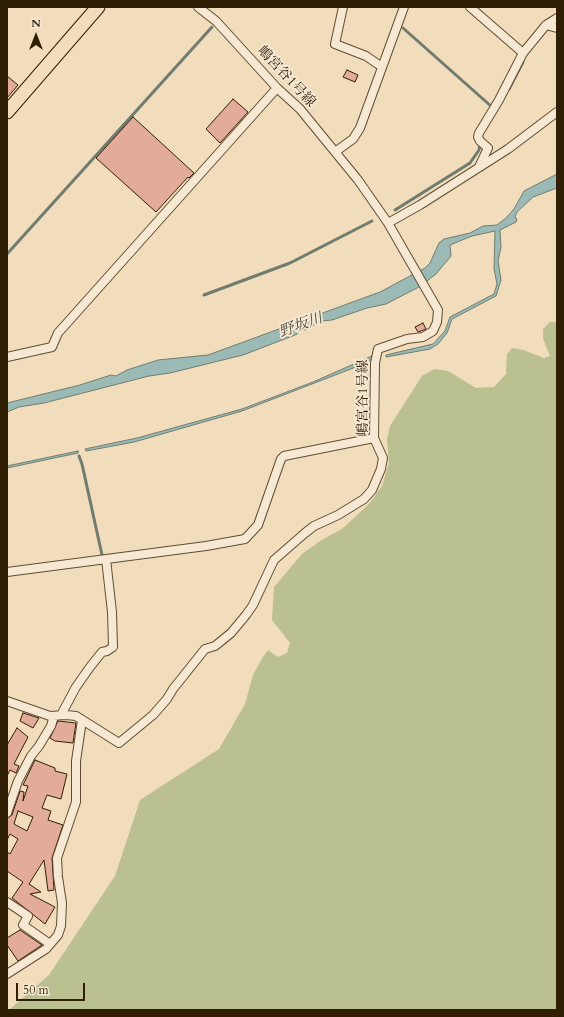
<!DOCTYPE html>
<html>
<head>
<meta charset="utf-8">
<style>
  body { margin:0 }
  #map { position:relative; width:564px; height:1017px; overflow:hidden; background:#f1dcbb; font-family:Cardo,serif }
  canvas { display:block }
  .frame { position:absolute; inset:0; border:8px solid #301f05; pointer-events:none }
  .north { position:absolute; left:16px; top:16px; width:40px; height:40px; -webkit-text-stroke:3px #f6e8d3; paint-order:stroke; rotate:0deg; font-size:11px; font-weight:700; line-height:16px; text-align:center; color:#301f05 }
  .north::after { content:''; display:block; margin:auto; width:14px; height:18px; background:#301f05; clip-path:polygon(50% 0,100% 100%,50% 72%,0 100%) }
  .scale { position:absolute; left:16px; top:983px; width:69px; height:18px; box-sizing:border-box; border:2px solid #301f05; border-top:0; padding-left:5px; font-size:12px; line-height:14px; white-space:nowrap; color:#301f05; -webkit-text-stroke:3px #f6e8d3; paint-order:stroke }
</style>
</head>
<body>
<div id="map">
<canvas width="564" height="1017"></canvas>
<div class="frame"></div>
<div class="north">N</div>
<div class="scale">50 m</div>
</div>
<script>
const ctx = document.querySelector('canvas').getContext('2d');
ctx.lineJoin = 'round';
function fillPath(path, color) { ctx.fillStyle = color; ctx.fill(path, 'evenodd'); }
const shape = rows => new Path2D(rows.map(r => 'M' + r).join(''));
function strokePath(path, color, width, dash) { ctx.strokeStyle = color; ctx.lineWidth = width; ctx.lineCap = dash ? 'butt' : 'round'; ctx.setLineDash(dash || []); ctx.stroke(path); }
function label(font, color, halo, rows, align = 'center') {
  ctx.font = font + ' Cardo,"Noto Serif JP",serif'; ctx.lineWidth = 3.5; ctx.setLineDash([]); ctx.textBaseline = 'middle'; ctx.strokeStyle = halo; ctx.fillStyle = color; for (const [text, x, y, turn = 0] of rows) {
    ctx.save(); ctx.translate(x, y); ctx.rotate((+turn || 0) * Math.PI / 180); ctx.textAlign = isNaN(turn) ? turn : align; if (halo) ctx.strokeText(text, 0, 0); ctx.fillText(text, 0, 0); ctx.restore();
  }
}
const green = shape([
  [550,322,557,322,557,1010,9,1010,49,975,115,876,140,800,219,749,245,704,253,675,263,657,268,650,278,657,287,653,290,643,272,620,274,587,302,554,323,539,342,529,369,504,382,486,389,463,387,439,390,426,422,376,434,369,448,371,476,388,494,387,506,374,507,354,512,348,523,350,544,358,550,356,543,339,543,329]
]);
const water = shape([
  [557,174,557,188,533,197,517,212,515,217,517,219,516,222,500,230,501,247,498,261,501,280,496,296,452,319,447,333,438,344,430,349,386,357,386,355,433,344,445,331,450,317,494,294,497,284,494,269,495,231,472,236,450,245,451,256,436,274,419,287,386,304,367,308,332,320,322,321,295,335,243,355,170,373,149,376,44,403,19,407,7,412,7,403,80,385,111,375,116,376,127,370,158,360,208,355,380,292,425,268,430,263,439,243,444,239,470,233,483,226,497,225,506,218,514,209,524,191,557,174],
  [372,356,372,359,356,367,242,411,134,442,86,451,85,449,137,438,242,409,313,382,372,356],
  [78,451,78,453,7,468,7,466,78,451]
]);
const stream = shape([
  [403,28,492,107],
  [509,89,523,62],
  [395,210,470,163,479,150,480,145],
  [7,254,212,27],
  [204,295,290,263,372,221],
  [79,456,82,464,102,555]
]);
const building = shape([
  [347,70,358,75,355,82,343,77,347,70],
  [7,76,18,85,7,98,7,76],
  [233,99,248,112,220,143,206,129,233,99],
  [133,117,194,173,189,178,188,177,156,212,96,158,133,117],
  [423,323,426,329,418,332,415,327,423,323],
  [23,713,39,718,33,728,20,721,23,713],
  [58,721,76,723,73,743,55,741,50,738,58,721],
  [17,728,28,737,14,764,19,766,16,773,10,770,7,776,7,745,17,728],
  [35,760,55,768,55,771,67,774,61,799,47,795,42,808,51,811,48,820,63,825,52,858,54,890,48,891,44,860,29,884,41,892,30,894,55,907,45,924,12,898,23,882,7,871,7,852,10,854,18,839,10,834,7,840,7,818,12,815,20,791,24,792,23,801,28,786,23,785,35,760],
  [18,811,33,817,27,831,14,824,18,811],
  [20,930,42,945,18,961,7,945,7,938,20,930]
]);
const street = shape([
  [343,7,335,44,366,56,382,67],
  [470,7,523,53],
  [546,25,557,28],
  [335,152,353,139,360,128,404,7],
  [479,167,488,148,480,141,478,137,479,133,499,100,523,53,546,25,557,18],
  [388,223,420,205,508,149,557,112],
  [7,357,52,347,58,333,277,88],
  [7,572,206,546,245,539,258,525,281,459,284,456,374,438],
  [7,701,50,716,66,715,76,716,119,743,153,715,167,699,173,689,205,649,215,646,231,633,246,615,253,605,274,560,305,533,314,526,338,515,364,499,372,490,381,469,383,458,374,438,375,363,378,349,407,339,423,337,433,331,437,322,438,310,388,223,358,180,300,109,277,88,216,21,198,7],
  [61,715,76,687,90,667,102,652,107,651,113,647,112,612,106,559],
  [7,813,18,781,31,756,39,746,51,726,54,716],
  [7,902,28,916,23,925,50,944],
  [7,974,46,949,58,935,61,926,62,903,58,877,57,858,76,802,76,761,82,720]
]);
const primary = shape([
  [7,112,98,7]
]);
const streetNames = [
  ["嶋宮谷1号線",286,77,47],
  ["嶋宮谷1号線",364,398,-90]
];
const waterNames = [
  ["野坂川",301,326,-20]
];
fillPath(green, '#bbc090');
fillPath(water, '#9bbab6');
strokePath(water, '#707c6f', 1);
strokePath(stream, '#707c6f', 3);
fillPath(building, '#e3ab99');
strokePath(building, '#301f05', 1);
strokePath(street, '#604e32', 10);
strokePath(primary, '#301f05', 15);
strokePath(street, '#f6e8d3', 8);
strokePath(primary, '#f1dcbb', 13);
label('14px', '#301f05', '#f6e8d3', streetNames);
label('italic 15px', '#504e3a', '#f6e8d3', waterNames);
</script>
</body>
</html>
